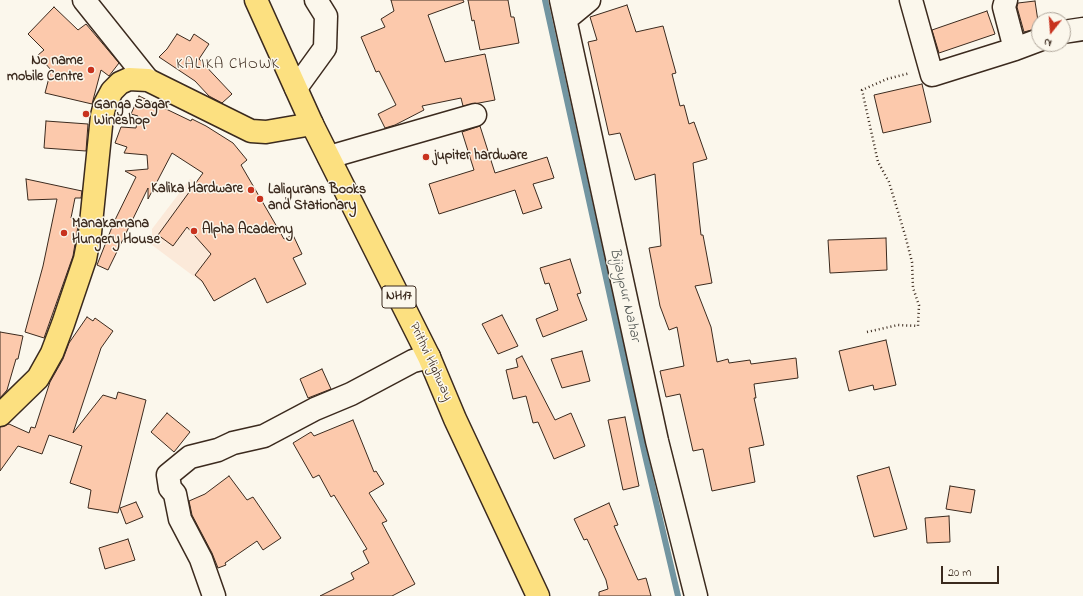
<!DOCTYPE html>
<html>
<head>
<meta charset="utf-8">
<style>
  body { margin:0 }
  #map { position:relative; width:1083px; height:596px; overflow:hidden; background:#fbf7ec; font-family:"Indie Flower",sans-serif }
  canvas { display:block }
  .north { position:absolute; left:1031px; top:12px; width:40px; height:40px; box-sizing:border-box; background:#fbf7ec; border:1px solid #aea59a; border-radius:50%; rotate:197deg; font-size:11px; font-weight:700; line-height:16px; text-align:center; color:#3b2a1e }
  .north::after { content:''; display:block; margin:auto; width:14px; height:18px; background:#c8321e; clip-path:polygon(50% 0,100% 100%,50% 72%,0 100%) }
  .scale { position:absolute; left:941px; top:566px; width:58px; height:18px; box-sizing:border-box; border:2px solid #3b2a1e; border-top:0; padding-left:5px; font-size:12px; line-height:14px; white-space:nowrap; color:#3b2a1e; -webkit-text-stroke:3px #fbf7ec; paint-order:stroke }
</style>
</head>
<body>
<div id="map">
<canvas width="1083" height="596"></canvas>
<div class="north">N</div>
<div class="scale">20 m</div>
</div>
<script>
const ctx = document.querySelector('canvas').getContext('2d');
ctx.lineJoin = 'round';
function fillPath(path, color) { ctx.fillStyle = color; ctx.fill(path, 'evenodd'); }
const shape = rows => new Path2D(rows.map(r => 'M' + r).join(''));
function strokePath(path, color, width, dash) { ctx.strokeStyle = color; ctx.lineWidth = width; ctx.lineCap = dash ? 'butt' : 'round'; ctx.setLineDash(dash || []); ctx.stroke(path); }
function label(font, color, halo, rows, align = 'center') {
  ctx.font = font + ' "Indie Flower",sans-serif'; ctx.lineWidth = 3; ctx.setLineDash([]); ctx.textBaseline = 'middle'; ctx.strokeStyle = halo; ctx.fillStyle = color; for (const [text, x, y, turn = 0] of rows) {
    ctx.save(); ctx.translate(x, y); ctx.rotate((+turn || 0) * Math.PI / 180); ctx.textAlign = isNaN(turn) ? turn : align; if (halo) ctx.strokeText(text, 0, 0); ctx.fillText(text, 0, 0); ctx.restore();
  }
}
const built = shape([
  [190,179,197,182,216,209,208,287,152,245,152,229]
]);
const stream = shape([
  [545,0,645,455,678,596]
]);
const building = shape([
  [391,0,463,0,464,2,428,15,445,62,485,54,495,100,463,106,461,98,422,106,424,110,395,125,385,128,378,114,396,105,379,71,376,72,361,37,385,27,381,19,394,11,391,0],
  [468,0,508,0,511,17,514,17,519,43,480,50,474,20,472,21,468,0],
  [1035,1,1039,28,1024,32,1017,7,1018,3,1035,1],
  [627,5,636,32,663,26,676,73,672,74,680,106,684,105,689,124,694,122,707,159,693,163,701,235,703,235,712,283,695,286,711,327,717,362,728,359,729,363,750,360,751,364,796,358,798,378,754,384,756,398,754,398,764,445,749,448,755,482,712,491,703,449,693,451,680,394,666,397,660,371,684,366,677,327,669,330,660,306,649,248,661,246,655,174,635,180,620,133,609,135,588,42,597,40,590,17,627,5],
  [54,7,78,30,86,24,119,63,109,76,101,70,92,104,45,93,51,70,38,55,44,50,28,34,54,7],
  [987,11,995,34,939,53,932,30,987,11],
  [177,34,190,41,194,34,209,44,199,59,232,94,222,103,209,96,195,81,159,57,167,49,177,34],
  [922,84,931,122,883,133,874,95,922,84],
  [139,96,191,121,192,119,206,126,233,143,247,160,241,165,284,239,293,235,302,254,293,258,306,284,267,303,255,278,214,301,202,281,195,275,211,254,187,227,173,246,158,235,203,173,172,153,148,199,148,188,108,270,97,265,114,222,136,177,125,171,148,169,147,155,124,153,127,147,115,143,121,127,136,128,138,116,131,114,139,96],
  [46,121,88,124,86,151,44,148,46,121],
  [480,126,495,173,547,157,554,178,533,184,542,208,523,214,515,190,439,214,429,184,474,170,462,132,480,126],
  [26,179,82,191,81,198,75,198,71,218,76,219,75,225,78,226,73,256,44,338,25,332,43,266,57,199,28,200,26,179],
  [886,238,887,270,830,273,828,240,886,238],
  [570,259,581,293,577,294,587,320,543,337,536,319,558,310,549,283,545,284,540,268,570,259],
  [502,315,518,346,498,354,482,324,502,315],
  [87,317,93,321,95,318,113,331,101,348,73,433,103,395,116,399,118,392,146,400,118,513,88,508,91,490,70,483,82,446,49,435,42,454,18,446,0,471,0,427,9,424,29,433,31,427,35,428,50,382,63,359,69,343,87,317],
  [0,332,23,336,18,359,16,359,7,390,0,398,0,332],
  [886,340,896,385,874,390,873,385,849,391,839,351,886,340],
  [582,351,590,381,562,388,551,359,582,351],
  [522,356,555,420,571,413,585,446,554,459,538,422,533,423,526,396,513,399,506,370,518,367,516,359,522,356],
  [322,369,331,389,308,398,300,379,322,369],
  [167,413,190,432,174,452,151,432,167,413],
  [625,417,639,486,623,490,608,420,625,417],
  [353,420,374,472,376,471,384,484,369,493,387,521,382,523,415,584,392,596,320,596,354,579,351,573,369,563,363,551,367,549,334,495,331,497,319,475,313,478,293,443,311,432,314,436,353,420],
  [889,467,907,529,874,537,857,476,889,467],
  [229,476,247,500,253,497,281,538,263,550,257,541,225,563,226,565,218,568,212,553,192,515,189,501,205,494,229,476],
  [950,486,975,490,971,513,946,509,950,486],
  [136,502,143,517,126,524,120,508,136,502],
  [609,503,618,525,614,526,638,580,646,578,651,596,599,596,599,592,608,589,606,580,587,539,584,540,574,519,609,503],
  [949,516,950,542,927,543,925,518,949,516],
  [128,539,135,560,105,569,99,548,128,539]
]);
const path = shape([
  [867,332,898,325,918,326,919,305,913,288,912,262,905,235,889,182,878,162,862,90,887,79,910,73]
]);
const minor = shape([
  [84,0,148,80],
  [561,0,657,441,696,596],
  [911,0,932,75,1015,49],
  [1006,0,1004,7,1015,49,1039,40],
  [566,19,589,0],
  [1063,32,1083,29],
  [296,88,325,48,326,16,316,0],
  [329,157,475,115],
  [214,596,201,559,180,519,175,494,170,488,168,475,190,457,218,450,233,443,264,436,315,409,351,394,413,361,429,357]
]);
const major = shape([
  [0,415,38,378,52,353,63,324,85,259,90,233,102,116,105,104,112,91,120,83,129,79,148,80,251,131,266,132,312,124]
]);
const highway = shape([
  [256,0,312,124,429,357,455,419,538,596]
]);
const markers = [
  [91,70,4,"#c8321e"],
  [86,114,4,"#c8321e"],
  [426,157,4,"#c8321e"],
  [251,190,4,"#c8321e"],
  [260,199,4,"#c8321e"],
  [194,231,4,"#c8321e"],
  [64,233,4,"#c8321e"]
];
const shields = [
  [399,297,34]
];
const shieldNames = [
  ["NH17",399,297]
];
const poiNames = [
  ["No name",83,62,"right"],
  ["mobile Centre",83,78,"right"],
  ["Ganga Sagar",94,106],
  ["Wineshop",94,122],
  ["jupiter hardware",434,157],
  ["Kalika Hardware",243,190,"right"],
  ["Laligurans Books",268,191],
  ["and Stationary",268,207],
  ["Manakamana",72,225],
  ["Hungery House",72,241],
  ["Alpha Academy",202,231]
];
const streetNames = [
  ["Prithvi Highway",430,362,65]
];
const neighbourhoodNames = [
  ["KALIKA CHOWK",228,66]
];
const waterNames = [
  ["Bijaypur Nahar",624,295,77]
];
fillPath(built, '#fbe9d9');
strokePath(stream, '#7295a1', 6);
fillPath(building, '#fcc9ac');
strokePath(building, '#3b2a1e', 1);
strokePath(minor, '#3b2a1e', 25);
strokePath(major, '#3b2a1e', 25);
strokePath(highway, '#3b2a1e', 25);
strokePath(path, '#3b2a1e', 2.5, [1, 3]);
strokePath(minor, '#fbf7ec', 22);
strokePath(major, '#fce080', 22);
strokePath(highway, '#fce080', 22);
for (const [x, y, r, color] of markers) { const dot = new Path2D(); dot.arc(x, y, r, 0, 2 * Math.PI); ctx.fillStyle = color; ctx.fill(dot); strokePath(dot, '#fbf7ec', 1.5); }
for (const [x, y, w] of shields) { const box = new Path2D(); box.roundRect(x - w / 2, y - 11, w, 22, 3); ctx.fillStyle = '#fbf7ec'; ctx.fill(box); strokePath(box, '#3b2a1e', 1); }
label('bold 13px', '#3b2a1e', null, shieldNames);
label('bold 14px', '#3b2a1e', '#fbf7ec', poiNames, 'left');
label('14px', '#3b2a1e', '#fbf7ec', streetNames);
ctx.letterSpacing = '1px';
label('15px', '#3b2a1e', '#fbf7ec', neighbourhoodNames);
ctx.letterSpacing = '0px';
label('italic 15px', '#525754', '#fbf7ec', waterNames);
</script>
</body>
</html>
